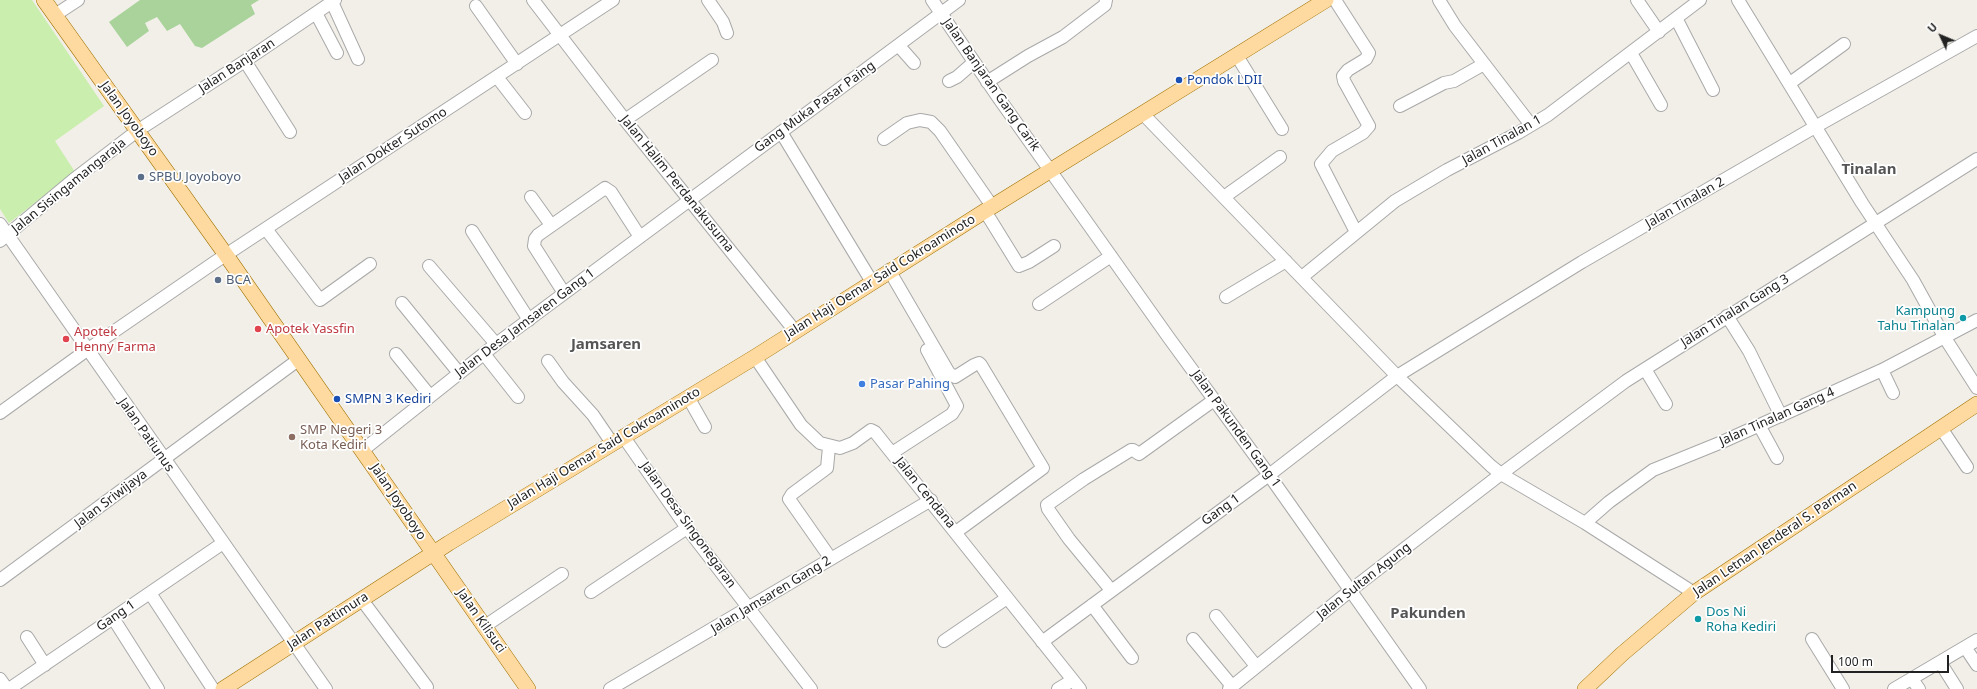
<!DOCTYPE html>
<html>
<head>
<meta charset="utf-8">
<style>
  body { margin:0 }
  #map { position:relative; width:1977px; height:689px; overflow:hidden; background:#f2efe8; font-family:"Noto Sans",sans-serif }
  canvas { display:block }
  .north { position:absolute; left:1921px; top:16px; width:40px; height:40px; -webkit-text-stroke:3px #fff; paint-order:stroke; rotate:314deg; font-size:11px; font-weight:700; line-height:16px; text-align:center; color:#222 }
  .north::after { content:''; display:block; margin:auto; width:14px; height:18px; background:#222; clip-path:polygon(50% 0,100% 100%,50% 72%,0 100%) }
  .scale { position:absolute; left:1831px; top:655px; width:118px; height:18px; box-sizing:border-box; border:2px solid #222; border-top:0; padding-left:5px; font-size:12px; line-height:14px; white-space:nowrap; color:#222; -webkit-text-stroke:3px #fff; paint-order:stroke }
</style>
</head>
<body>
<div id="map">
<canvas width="1977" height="689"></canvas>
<div class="north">U</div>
<div class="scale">100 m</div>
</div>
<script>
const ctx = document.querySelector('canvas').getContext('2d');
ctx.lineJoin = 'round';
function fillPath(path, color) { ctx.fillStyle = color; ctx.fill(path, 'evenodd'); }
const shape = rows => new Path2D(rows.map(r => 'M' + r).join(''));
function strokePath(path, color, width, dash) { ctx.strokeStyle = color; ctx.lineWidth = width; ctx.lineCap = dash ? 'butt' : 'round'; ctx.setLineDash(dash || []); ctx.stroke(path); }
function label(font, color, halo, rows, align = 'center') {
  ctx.font = font + ' "Noto Sans",sans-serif'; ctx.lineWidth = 3.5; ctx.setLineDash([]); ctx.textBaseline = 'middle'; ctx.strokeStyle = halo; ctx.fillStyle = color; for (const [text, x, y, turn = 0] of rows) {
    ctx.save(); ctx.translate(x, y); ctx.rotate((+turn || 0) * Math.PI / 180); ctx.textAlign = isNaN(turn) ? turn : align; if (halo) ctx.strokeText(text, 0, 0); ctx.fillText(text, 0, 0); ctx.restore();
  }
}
const grass = shape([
  [0,0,32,0,104,106,55,141,75,172,9,223,0,209]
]);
const forest = shape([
  [140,0,259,0,251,5,255,14,202,48,195,46,180,24,167,31,157,17,145,23,149,31,127,47,109,22]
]);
const minor = shape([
  [533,0,625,120,795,331],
  [708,0,723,22,727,33],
  [932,0,998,97,1169,338,1269,475,1420,689],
  [1335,0,1369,53,1366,59,1348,70,1343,76,1344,81,1369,126,1363,133,1332,151,1321,164,1356,232],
  [1439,0,1455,26,1531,125],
  [1637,0,1659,32],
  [1738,0,1862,203,1913,280,1945,338,1977,388],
  [332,2,358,59],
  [476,6,517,64],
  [316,13,337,53],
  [55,15,78,0],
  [1676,18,1713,90],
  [899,46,914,63],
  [1631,53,1661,105],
  [1237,56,1282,129],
  [245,61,290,132],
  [497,77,525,113],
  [949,81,957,77,973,63],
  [987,82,1028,56,1063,37,1105,5,1106,0],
  [1790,83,1844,44],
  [1400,106,1444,83,1454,81,1484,64],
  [1143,114,1397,376,1491,466,1501,474,1585,523,1694,593],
  [625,120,712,60],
  [781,132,872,282],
  [884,139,907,123,920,120,931,122,940,131,992,206],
  [531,197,551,225],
  [1224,197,1280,157],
  [985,211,1019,266,1029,262,1054,246],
  [0,224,326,689],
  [266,229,320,300,370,264],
  [472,231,529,320],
  [0,241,73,180,137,131,245,61,335,0],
  [429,266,496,344],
  [889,270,949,373,955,377,974,365,979,363,981,365,1043,468,956,532],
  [1302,277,1395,201,1447,170,1518,133,1548,115,1700,0],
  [564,293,534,246,535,239,538,235,605,188,611,192,640,237],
  [1226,297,1286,261],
  [402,303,459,373],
  [1039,304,1111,256],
  [1727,316,1749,351,1781,416],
  [396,354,430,396],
  [484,354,518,397],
  [755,357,801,425,820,443,840,448,853,443,871,430,875,432,1080,689],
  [548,361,563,382,593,415,612,443],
  [1645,369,1666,404],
  [1882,370,1893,393],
  [688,397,705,427],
  [0,413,87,350,215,262,613,0],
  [1759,425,1777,458],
  [1941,428,1967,467],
  [623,436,687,528,811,689],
  [829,447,827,468,792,494,789,499,831,559],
  [363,450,496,344,959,0],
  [892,453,952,414,957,406,927,350],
  [1585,523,1609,502,1653,470,1722,442,1882,370,1977,320],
  [0,580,298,360],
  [1111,590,1069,539,1048,509,1047,505,1084,479,1131,450,1133,450,1139,454,1214,400],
  [591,592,687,528],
  [150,593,213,689],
  [362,600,427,687],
  [1092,605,1132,658],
  [1216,616,1256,666],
  [113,618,158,689],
  [485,626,562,574],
  [27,637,45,665],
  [1193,639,1232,686],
  [1812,639,1843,689],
  [944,641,1007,598],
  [1042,642,1269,475,1397,376,1582,262,1815,127,1977,36],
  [1965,647,1977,665],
  [1940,662,1957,689],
  [0,679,7,689],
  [1912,679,1919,689],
  [9,689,223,543],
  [610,689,931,500],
  [1058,689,1073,680],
  [1229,689,1351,590,1501,474,1626,381,1977,159],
  [1894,689,1977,640]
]);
const major = shape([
  [44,0,226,255,528,689],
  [223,689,449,543,755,357,985,211,1326,0],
  [1585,689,1622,654,1694,593,1977,404]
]);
const markers = [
  [1179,80,4,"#1a4fb4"],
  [141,177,4,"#5c6f8a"],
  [218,280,4,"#5c6f8a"],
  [1963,318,4,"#0f9aa8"],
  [258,329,4,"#e0444e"],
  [66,339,4,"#e0444e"],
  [862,384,4,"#3f7fe0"],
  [337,399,4,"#1a4fb4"],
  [292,437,4,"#8d6e63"],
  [1698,619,4,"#0f9aa8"]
];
const streetNames = [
  ["Jalan Banjaran",237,66,-33],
  ["Jalan Banjaran Gang Carik",991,85,55],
  ["Gang Muka Pasar Paing",815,107,-36],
  ["Jalan Joyoboyo",129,119,54],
  ["Jalan Tinalan 1",1502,140,-29],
  ["Jalan Dokter Sutomo",393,145,-33],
  ["Jalan Halim Perdanakusuma",677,184,51],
  ["Jalan Sisingamangaraja",69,186,-39],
  ["Jalan Tinalan 2",1685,203,-30],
  ["Jalan Haji Oemar Said Cokroaminoto",880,277,-32],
  ["Jalan Tinalan Gang 3",1735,311,-32],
  ["Jalan Desa Jamsaren Gang 1",525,323,-37],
  ["Jalan Tinalan Gang 4",1777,417,-24],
  ["Jalan Pakunden Gang 1",1236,429,54],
  ["Jalan Patiunus",146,435,55],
  ["Jalan Haji Oemar Said Cokroaminoto",604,448,-31],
  ["Jalan Cendana",925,493,51],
  ["Jalan Sriwijaya",111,499,-37],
  ["Jalan Joyoboyo",398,502,56],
  ["Gang 1",1221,510,-36],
  ["Jalan Desa Singonegaran",688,525,54],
  ["Jalan Letnan Jenderal S. Parman",1775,539,-34],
  ["Jalan Sultan Agung",1364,581,-38],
  ["Jalan Jamsaren Gang 2",771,595,-31],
  ["Gang 1",116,616,-35],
  ["Jalan Pattimura",328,621,-33],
  ["Jalan Kilisuci",481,621,55]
];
const transitNames = [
  ["Pondok LDII",1187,80],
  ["SMPN 3 Kediri",345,399]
];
const serviceNames = [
  ["SPBU Joyoboyo",149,177],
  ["BCA",226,280]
];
const cultureNames = [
  ["Kampung",1955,311],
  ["Tahu Tinalan",1955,326],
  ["Dos Ni",1706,612,"left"],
  ["Roha Kediri",1706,627,"left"]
];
const healthNames = [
  ["Apotek Yassfin",266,329],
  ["Apotek",74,332],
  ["Henny Farma",74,347]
];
const shopNames = [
  ["Pasar Pahing",870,384]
];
const educationNames = [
  ["SMP Negeri 3",300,430],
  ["Kota Kediri",300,445]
];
const quarterNames = [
  ["Tinalan",1869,170],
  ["Jamsaren",606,345],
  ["Pakunden",1428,614]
];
fillPath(grass, '#caeead');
fillPath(forest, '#a9d39b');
strokePath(minor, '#a9a9a9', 14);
strokePath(major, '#9f7200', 16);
strokePath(minor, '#fff', 12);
strokePath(major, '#ffdaa0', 15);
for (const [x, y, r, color] of markers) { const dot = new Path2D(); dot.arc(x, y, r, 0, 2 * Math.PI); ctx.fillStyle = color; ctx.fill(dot); strokePath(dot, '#fff', 1.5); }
label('13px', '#222', '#fff', streetNames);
label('13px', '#164399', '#fff', transitNames, 'left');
label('13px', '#4e5e75', '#fff', serviceNames, 'left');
label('13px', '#0d838f', '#fff', cultureNames, 'right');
label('13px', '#be3a42', '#fff', healthNames, 'left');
label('13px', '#366cbe', '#fff', shopNames, 'left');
label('13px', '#785e54', '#fff', educationNames, 'left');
label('bold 15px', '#555', '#fff', quarterNames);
</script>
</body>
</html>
